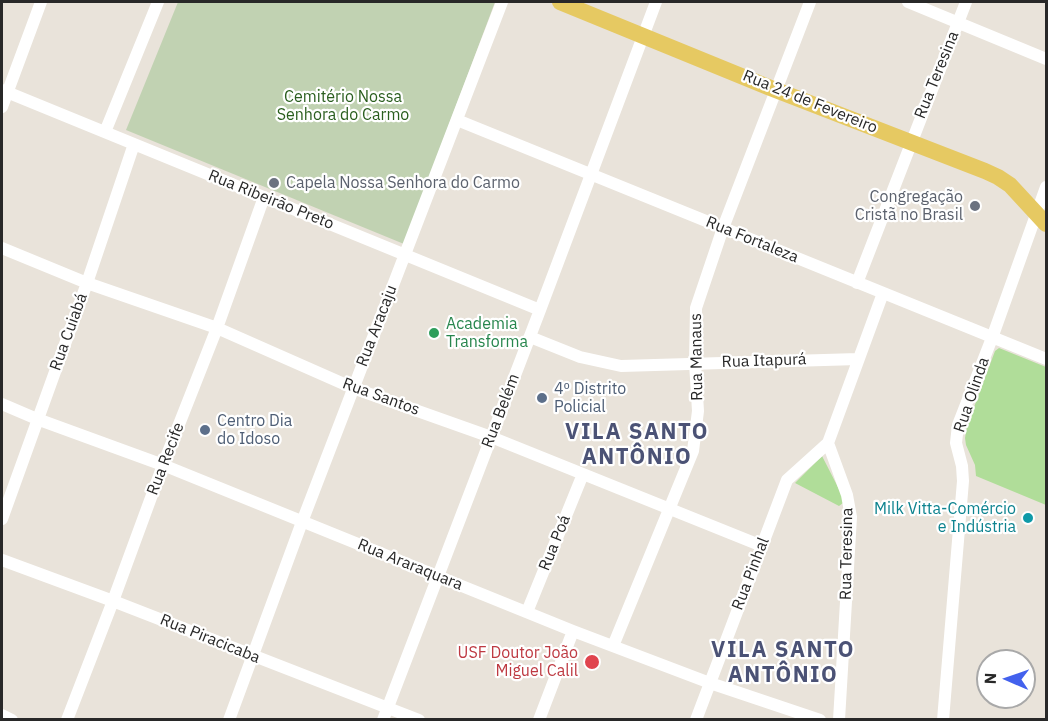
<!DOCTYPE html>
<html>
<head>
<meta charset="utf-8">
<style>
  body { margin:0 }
  #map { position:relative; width:1048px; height:721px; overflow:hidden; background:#e9e3da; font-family:"IBM Plex Sans",sans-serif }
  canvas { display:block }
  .frame { position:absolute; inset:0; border:3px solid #282828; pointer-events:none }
  .north { position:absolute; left:976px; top:649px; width:60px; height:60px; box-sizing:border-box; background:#fff; border:2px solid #a9a9a9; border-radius:50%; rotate:272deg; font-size:16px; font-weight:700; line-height:24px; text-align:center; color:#282828 }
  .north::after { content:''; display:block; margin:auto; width:21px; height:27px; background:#4361ed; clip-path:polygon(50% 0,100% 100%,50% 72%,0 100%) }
</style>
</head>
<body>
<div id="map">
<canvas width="1048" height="721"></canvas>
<div class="frame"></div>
<div class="north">N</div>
</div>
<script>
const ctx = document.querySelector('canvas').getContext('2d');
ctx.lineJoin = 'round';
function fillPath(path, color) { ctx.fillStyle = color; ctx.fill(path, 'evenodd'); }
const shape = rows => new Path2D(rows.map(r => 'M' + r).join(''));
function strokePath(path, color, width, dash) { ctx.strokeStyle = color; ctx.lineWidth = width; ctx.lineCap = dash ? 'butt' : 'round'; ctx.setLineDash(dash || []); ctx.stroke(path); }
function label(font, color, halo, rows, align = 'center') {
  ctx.font = font + ' "IBM Plex Sans",sans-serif'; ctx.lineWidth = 4.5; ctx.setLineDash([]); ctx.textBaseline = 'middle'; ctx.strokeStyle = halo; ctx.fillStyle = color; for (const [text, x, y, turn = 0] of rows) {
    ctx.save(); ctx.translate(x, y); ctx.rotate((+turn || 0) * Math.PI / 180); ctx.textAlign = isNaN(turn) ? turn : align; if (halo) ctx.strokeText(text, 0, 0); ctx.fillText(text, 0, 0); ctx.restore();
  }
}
const green = shape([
  [999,348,1046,367,1046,505,976,476,975,465,966,445,965,438,967,426,995,351],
  [822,456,843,497,843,503,839,506,795,483]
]);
const cemetery = shape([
  [178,2,495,2,404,244,126,130]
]);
const minor = shape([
  [908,2,1046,59],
  [2,90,540,310],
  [2,107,41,2],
  [457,120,1046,359],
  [105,132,158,2],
  [2,248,87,283,217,328,353,388,491,437,762,546],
  [857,283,966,2],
  [530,337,580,357,621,366,858,359],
  [2,404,37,419,163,465,573,631,710,683,820,720],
  [2,519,87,283,134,144],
  [2,560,113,601,419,720],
  [527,612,583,474],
  [613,646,693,451,698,411,695,363,696,308,723,228,810,2],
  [2,715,12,720],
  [67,720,113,601,163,465,217,328,264,197],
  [229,720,302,522,502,2],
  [383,720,540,310,656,2],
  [539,720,573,631],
  [696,720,787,480,828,443],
  [839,720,851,517,847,495,828,443,883,293],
  [943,720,963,481,962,466,956,443,958,425,992,338,1046,187]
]);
const major = shape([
  [560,2,768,87,985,171,998,177,1010,185,1046,224]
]);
const markers = [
  [274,183,6,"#6b7280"],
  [975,206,6,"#6b7280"],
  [434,333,6,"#2e9e5b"],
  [542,398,6,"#5c6f8a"],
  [205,430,6,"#5c6f8a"],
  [1028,518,6,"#0f9aa8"],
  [592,662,8,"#e0444e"]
];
const streetNames = [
  ["Rua Teresina",937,75,-68],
  ["Rua 24 de Fevereiro",810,102,22],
  ["Rua Ribeirão Preto",271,200,22],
  ["Rua Fortaleza",752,240,22],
  ["Rua Aracaju",377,326,-69],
  ["Rua Cuiabá",69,332,-70],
  ["Rua Manaus",697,357,-91],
  ["Rua Itapurá",764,361,-2],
  ["Rua Olinda",972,395,-71],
  ["Rua Santos",381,397,20],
  ["Rua Belém",501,411,-69],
  ["Rua Recife",166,459,-69],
  ["Rua Poá",555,543,-68],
  ["Rua Teresina",847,554,-89],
  ["Rua Araraquara",410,565,22],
  ["Rua Pinhal",751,574,-69],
  ["Rua Piracicaba",210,639,22]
];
const parkNames = [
  ["Cemitério Nossa",343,97],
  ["Senhora do Carmo",343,115]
];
const worshipNames = [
  ["Capela Nossa Senhora do Carmo",286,183],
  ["Congregação",963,197,"right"],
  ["Cristã no Brasil",963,215,"right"]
];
const leisureNames = [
  ["Academia",446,324],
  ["Transforma",446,342]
];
const serviceNames = [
  ["4º Distrito",554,389],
  ["Policial",554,407],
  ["Centro Dia",217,421],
  ["do Idoso",217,439]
];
const cultureNames = [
  ["Milk Vitta-Comércio",1016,509],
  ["e Indústria",1016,527]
];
const healthNames = [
  ["USF Doutor João",578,653],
  ["Miguel Calil",578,671]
];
const districtNames = [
  ["VILA SANTO",637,433],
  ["ANTÔNIO",637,458],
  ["VILA SANTO",783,651],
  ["ANTÔNIO",783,676]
];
fillPath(green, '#b0dd99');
fillPath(cemetery, '#c1d2b2');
strokePath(minor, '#fff', 12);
strokePath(major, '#e6c962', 16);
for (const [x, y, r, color] of markers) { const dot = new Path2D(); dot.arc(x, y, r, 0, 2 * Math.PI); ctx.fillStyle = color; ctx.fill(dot); strokePath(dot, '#fff', 2); }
label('16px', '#282828', '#fff', streetNames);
label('16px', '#2a5e1e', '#fff', parkNames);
label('16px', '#5b616d', '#fff', worshipNames, 'left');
label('16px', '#27864d', '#fff', leisureNames, 'left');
label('16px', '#4e5e75', '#fff', serviceNames, 'left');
label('16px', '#0d838f', '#fff', cultureNames, 'right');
label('16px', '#be3a42', '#fff', healthNames, 'right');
ctx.letterSpacing = '1.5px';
label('bold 22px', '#4b5275', '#fff', districtNames);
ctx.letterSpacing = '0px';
</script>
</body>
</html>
